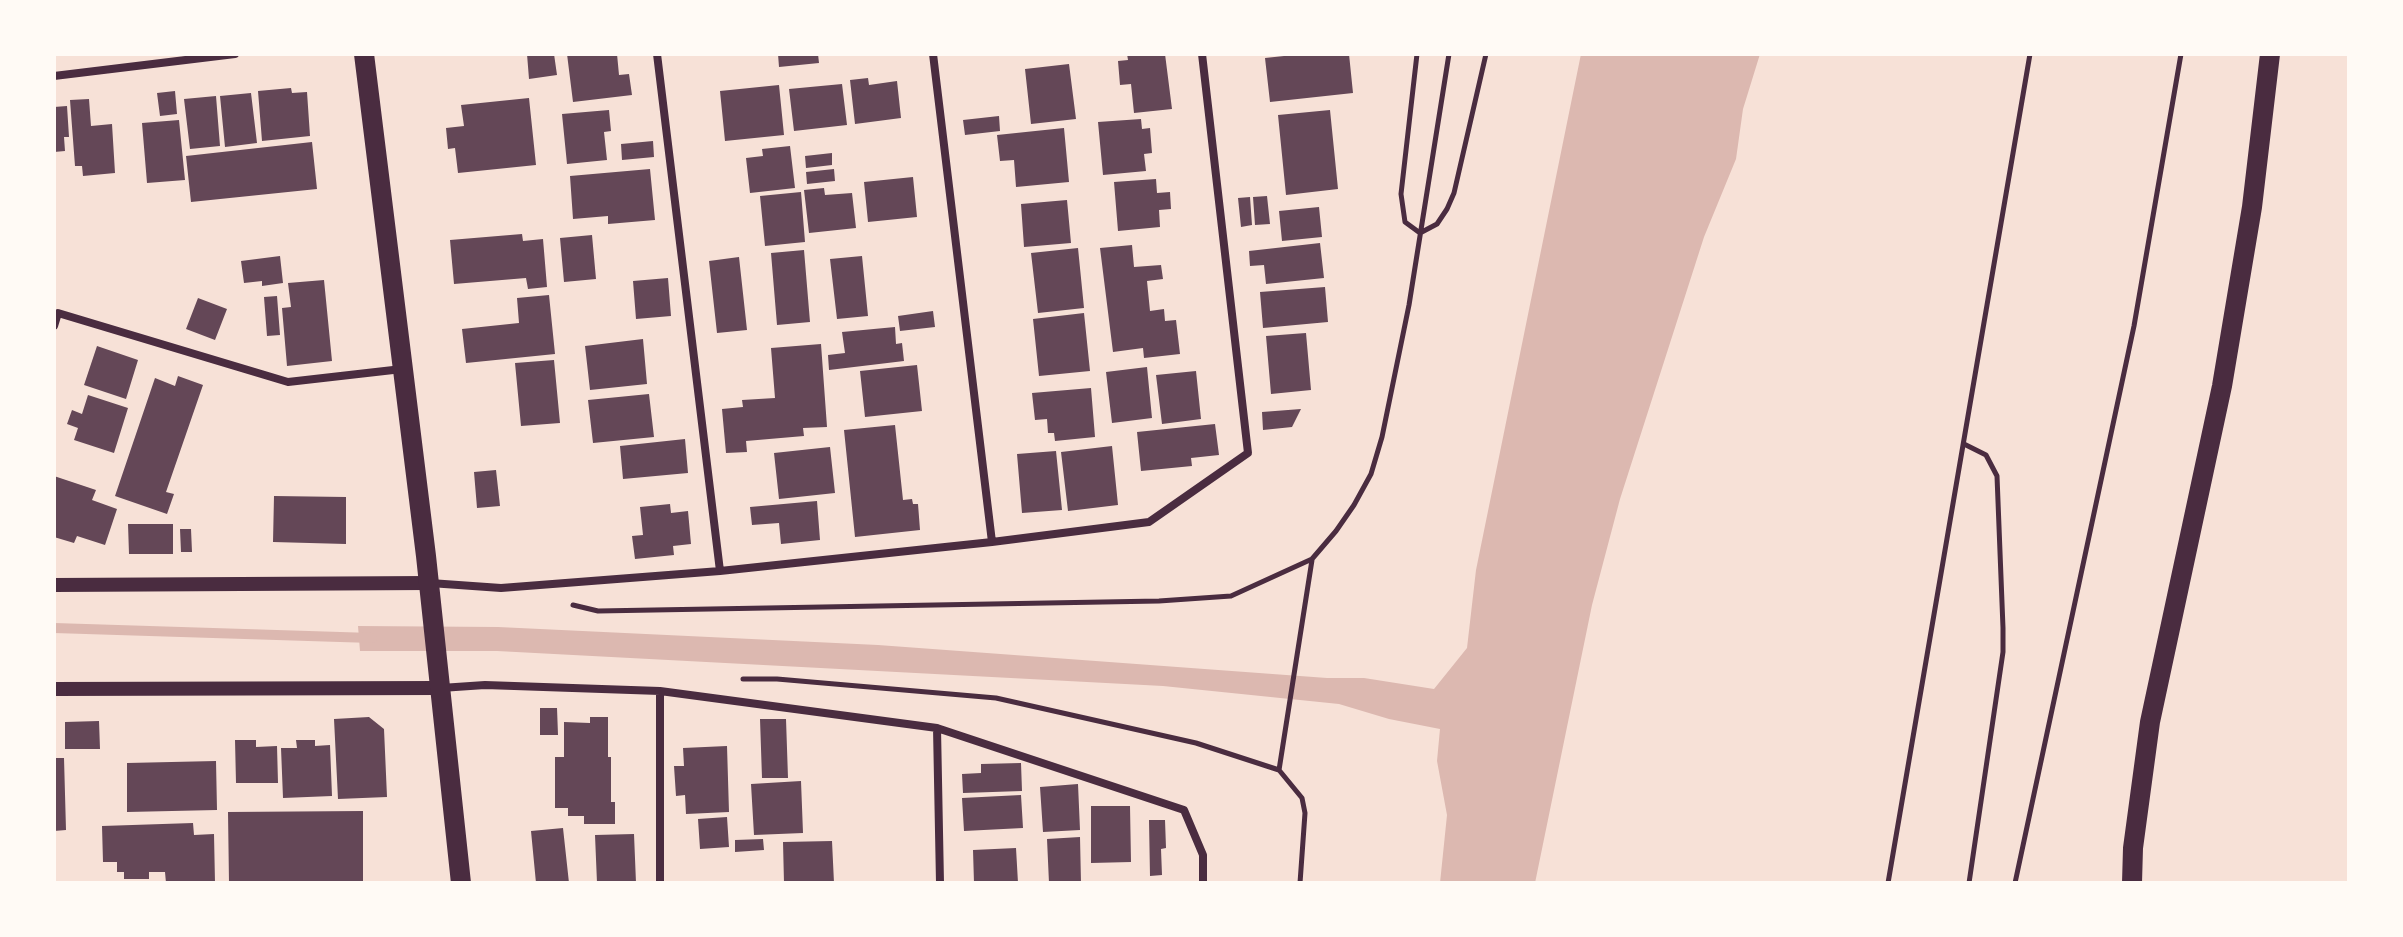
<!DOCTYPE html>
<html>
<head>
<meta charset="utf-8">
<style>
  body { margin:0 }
  #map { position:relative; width:2403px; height:937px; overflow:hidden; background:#f7e1d7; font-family:"Sofia Sans Condensed",sans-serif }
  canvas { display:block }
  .frame { position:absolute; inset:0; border:56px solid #fffaf5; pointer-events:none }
</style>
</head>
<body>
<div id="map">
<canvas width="2403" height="937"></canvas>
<div class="frame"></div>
</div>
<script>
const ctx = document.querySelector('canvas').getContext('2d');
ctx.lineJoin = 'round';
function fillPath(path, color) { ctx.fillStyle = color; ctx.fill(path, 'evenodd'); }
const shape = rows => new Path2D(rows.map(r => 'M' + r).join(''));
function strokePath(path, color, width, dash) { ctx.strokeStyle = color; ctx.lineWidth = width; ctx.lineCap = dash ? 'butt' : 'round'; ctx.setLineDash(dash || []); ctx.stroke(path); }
const water = shape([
  [1581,54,1760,54,1743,109,1736,159,1704,237,1620,499,1592,605,1535,883,1440,883,1447,815,1437,761,1440,729,1389,719,1339,704,1163,686,497,651,360,651,358,626,498,627,878,645,1327,678,1364,678,1434,689,1467,648,1476,570]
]);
const stream = shape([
  [54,628,372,638]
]);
const building = shape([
  [527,54,554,54,557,75,529,79],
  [567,54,617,54,619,75,629,74,632,95,573,102],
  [778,54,818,54,819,63,779,67],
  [1127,54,1165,54,1172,109,1134,113,1131,84,1120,85,1118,61,1128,60],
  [1303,54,1349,54,1353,93,1270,102,1265,58],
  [1069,64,1076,119,1031,124,1025,69],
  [868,78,869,85,897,81,901,118,855,124,850,80],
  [842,84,847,125,794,131,789,89],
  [779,85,784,135,725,141,720,91],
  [291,88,292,93,307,92,310,136,262,141,258,91],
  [175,91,177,114,160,116,157,93],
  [251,93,257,143,225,147,220,96],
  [216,96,220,146,190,149,184,99],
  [529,98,536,165,458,173,455,148,448,149,446,128,464,126,461,105],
  [89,99,91,126,112,124,115,173,83,176,82,166,75,166,70,100],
  [67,106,69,137,64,137,65,151,54,152,54,107],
  [609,110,611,131,604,132,607,160,567,164,562,114],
  [1330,110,1338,189,1286,195,1278,115],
  [999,116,1000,131,965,135,963,120],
  [1141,119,1142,129,1150,128,1152,153,1144,154,1146,171,1103,175,1098,122],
  [179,120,185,180,147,183,142,123],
  [1064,128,1069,182,1016,187,1014,160,1000,161,997,135],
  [653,141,654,157,622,160,621,144],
  [312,142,317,189,191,202,186,156],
  [790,146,795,188,750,193,746,158,763,156,762,149],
  [832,153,832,165,806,168,805,156],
  [650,169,655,220,608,224,608,216,573,219,570,176],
  [834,169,835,181,807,184,806,172],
  [913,177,917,217,868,222,864,182],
  [1156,179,1157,193,1170,192,1171,209,1159,210,1160,227,1118,231,1114,182],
  [824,188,825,195,852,193,856,228,809,233,804,190],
  [801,192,805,242,765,246,760,196],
  [1267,196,1270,224,1255,225,1253,197],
  [1250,197,1252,225,1241,227,1238,198],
  [1067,200,1071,243,1024,247,1021,204],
  [1319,207,1322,237,1282,241,1279,211],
  [522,234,523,241,543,239,547,287,528,289,526,278,454,284,450,240],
  [592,235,596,279,564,282,560,238],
  [1320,243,1324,278,1266,284,1264,265,1250,266,1249,251],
  [1132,245,1134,267,1161,265,1163,279,1147,281,1150,311,1164,309,1165,321,1176,320,1180,354,1144,358,1143,348,1113,352,1100,248],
  [1078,248,1084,308,1038,313,1031,253],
  [804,250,810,322,777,325,771,253],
  [280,256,283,283,262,286,262,281,244,283,241,261],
  [862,256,868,316,837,319,830,259],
  [739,257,747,330,717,333,709,261],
  [668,278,671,316,636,319,633,281],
  [324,280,332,361,287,366,282,308,291,307,288,283],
  [1325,287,1328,322,1263,328,1260,292],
  [549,295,555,354,466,363,462,329,519,323,517,298],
  [277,296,280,335,267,336,264,297],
  [198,298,227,309,215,340,186,329],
  [933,311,935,327,900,331,898,316],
  [1084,313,1090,371,1039,376,1033,319],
  [895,327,896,344,902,343,904,361,829,370,828,355,845,353,842,332],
  [1306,333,1311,390,1271,394,1266,336],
  [643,339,647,384,590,390,585,346],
  [821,344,827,427,803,428,804,436,746,441,747,452,726,453,722,409,743,407,742,400,775,398,771,348],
  [97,346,138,360,126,399,84,385],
  [554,360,560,423,521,426,515,363],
  [917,365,922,411,865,417,860,371],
  [1147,367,1152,418,1112,423,1106,372],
  [1196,371,1201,419,1162,424,1156,375],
  [178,376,203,385,166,492,174,494,167,514,115,496,155,378,175,386],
  [1091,388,1095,437,1055,441,1054,433,1048,433,1047,419,1035,420,1032,393],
  [649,394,654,437,593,443,588,400],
  [88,395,128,408,114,453,74,440,78,428,67,424,72,410,82,414],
  [1301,409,1292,427,1263,430,1262,412],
  [1215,424,1219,455,1191,458,1192,466,1141,471,1137,432],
  [895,425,903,500,912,499,913,504,918,504,920,530,855,537,844,430],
  [685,439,688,473,623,479,620,446],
  [1112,446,1118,505,1068,511,1061,452],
  [830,447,835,493,779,499,774,453],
  [1056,451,1062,510,1022,513,1017,454],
  [496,470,500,506,477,508,474,472],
  [54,476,96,490,92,500,117,509,105,545,77,536,74,543,54,537],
  [274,496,346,497,346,544,273,542],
  [817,501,820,540,781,544,779,523,752,525,750,507],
  [670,504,671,513,688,511,691,544,673,546,674,555,635,559,632,536,643,535,640,507],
  [128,524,173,524,173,554,129,554],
  [180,529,191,529,192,552,181,552],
  [540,708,557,708,558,735,540,735],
  [369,717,384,729,387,797,338,799,334,719],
  [590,717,608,717,608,757,611,757,611,802,615,802,615,824,584,824,584,816,568,816,568,808,555,808,555,757,564,757,564,722,590,723],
  [760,719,786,719,788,778,762,778],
  [99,721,100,749,65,749,65,722],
  [235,740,256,740,256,747,277,746,278,783,236,783],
  [296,740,315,740,315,746,330,745,332,796,283,798,281,748,297,748],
  [727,746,729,812,686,814,685,795,676,796,674,766,684,766,683,748],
  [54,758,64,758,66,830,54,831],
  [216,761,217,810,127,812,127,763],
  [1021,763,1022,791,963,793,962,774,981,773,981,764],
  [801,781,803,833,754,835,751,784],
  [1078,784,1080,830,1043,832,1040,787],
  [1021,795,1023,828,964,831,962,798],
  [1091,806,1130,806,1131,862,1091,863],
  [363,811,363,883,229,883,228,812],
  [727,817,729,847,700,849,698,819],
  [1149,820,1165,820,1166,848,1161,849,1162,875,1150,876],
  [193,823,194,835,214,834,215,883,166,883,165,872,149,872,149,879,124,879,124,872,117,872,117,862,103,862,102,826],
  [563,828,569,883,536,883,531,831],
  [634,834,636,883,597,883,595,835],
  [1080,837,1081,883,1049,883,1047,839],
  [763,839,764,850,735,852,735,840],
  [832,841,834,883,784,883,783,842],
  [1016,848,1018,883,974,883,973,850]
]);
const path = shape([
  [1417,54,1401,194,1405,222,1420,233,1437,224,1447,209,1454,193,1486,54],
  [1964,444,1986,455,1997,476,2003,628,2003,652,1969,883],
  [573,605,598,611,1159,601,1231,596,1312,559,1336,531,1354,505,1371,474,1382,437,1409,305,1449,54],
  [743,679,777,679,996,698,1196,743,1279,770,1302,798,1305,813,1300,883],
  [1279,770,1312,560],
  [1888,883,2030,54],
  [2015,883,2134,326,2181,54]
]);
const minor = shape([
  [657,54,720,571],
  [933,54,992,542],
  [54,76,235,54],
  [54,326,58,313,288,382,402,369],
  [430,583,501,588,720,571,992,542,1149,522,1248,453,1202,54],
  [441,688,485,685,660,691,937,728,1184,810,1203,855,1203,883],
  [937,728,940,883],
  [660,883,660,691]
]);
const tertiary = shape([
  [54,585,429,583],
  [54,689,439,688]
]);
const primary = shape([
  [364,54,426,556,461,883],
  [2132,883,2133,848,2150,722,2222,386,2252,207,2270,54]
]);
fillPath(water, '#dcb8b0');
strokePath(stream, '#dcb8b0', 10);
fillPath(building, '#644757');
strokePath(path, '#4a2c40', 5);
strokePath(minor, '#4a2c40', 8);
strokePath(tertiary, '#4a2c40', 14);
strokePath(primary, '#4a2c40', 20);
</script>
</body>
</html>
